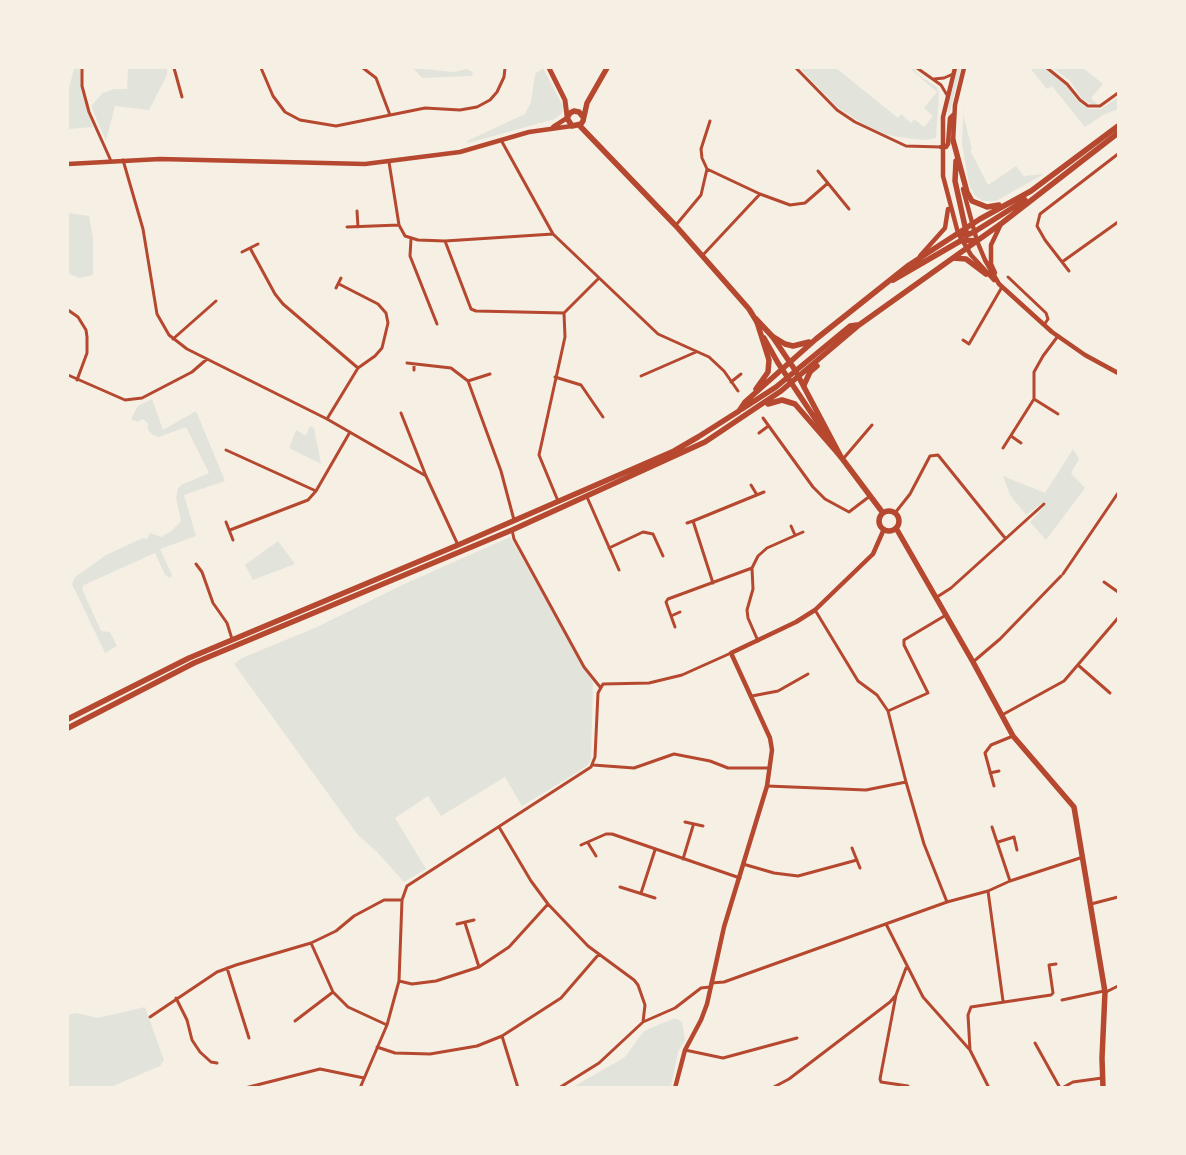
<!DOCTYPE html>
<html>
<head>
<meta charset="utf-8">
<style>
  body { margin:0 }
  #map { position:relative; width:1186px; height:1155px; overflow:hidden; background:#f6efe4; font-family:"Alegreya Sans",sans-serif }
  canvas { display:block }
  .frame { position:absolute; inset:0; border:69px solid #f6efe4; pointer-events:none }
</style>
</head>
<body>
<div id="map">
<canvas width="1186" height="1155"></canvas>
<div class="frame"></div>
</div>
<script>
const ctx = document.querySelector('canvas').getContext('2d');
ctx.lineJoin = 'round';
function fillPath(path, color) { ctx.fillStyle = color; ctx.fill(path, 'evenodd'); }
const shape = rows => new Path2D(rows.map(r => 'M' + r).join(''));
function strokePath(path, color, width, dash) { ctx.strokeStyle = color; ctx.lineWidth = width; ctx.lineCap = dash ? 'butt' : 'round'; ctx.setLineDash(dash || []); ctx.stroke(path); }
const green = shape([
  [74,68,80,68,81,91,93,127,68,129,68,92],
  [128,68,167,68,167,75,149,110,115,106,106,141,91,106,103,93,114,89,127,89],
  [413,68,454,72,466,69,473,72,472,76,422,78],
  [543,68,563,106,562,113,555,119,468,143,467,141,525,114,531,102,535,74],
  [800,68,836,68,898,118,901,114,911,123,914,119,924,127,933,116,924,108,937,92,912,70,913,68,920,76,937,87,939,93,936,138,925,140,906,138,887,135,865,125,837,107],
  [958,68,961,68,949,115,946,141,949,102],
  [1030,68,1044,68,1066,85,1078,101,1088,109,1101,109,1118,97,1118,109,1103,115,1085,127,1052,86,1047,89],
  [1053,68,1083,68,1103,84,1091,98,1097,104,1093,105,1083,100,1070,81],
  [964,100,963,114,972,149,970,150,988,185,1016,166,1024,176,1044,174,996,201,983,201,975,196,969,184,962,143],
  [68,213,89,216,93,238,93,275,79,278,68,273],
  [152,399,163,430,196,411,225,481,184,495,196,536,160,549,172,575,170,578,165,575,155,553,84,585,82,589,101,631,110,632,117,646,105,653,72,584,75,577,106,555,143,538,147,539,150,533,161,537,170,532,181,521,176,498,178,489,181,485,209,473,186,427,159,437,153,435,148,430,148,423,143,419,138,422,131,419,138,406],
  [310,426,314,428,321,464,289,448,296,430,306,436],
  [1073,449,1079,459,1071,473,1085,488,1046,540,1030,522,1044,507,1041,504,1026,515,1010,495,1003,476,1045,493],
  [510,537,593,683,591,760,588,765,573,775,522,806,505,777,441,816,428,796,395,818,426,869,404,882,377,852,358,835,234,664,242,658,317,627,402,585],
  [278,541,295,564,253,580,245,565],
  [145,1007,164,1060,160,1066,111,1087,68,1088,68,1015,77,1013,97,1018],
  [675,1018,682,1022,685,1040,678,1052,671,1087,573,1087,625,1057,644,1031]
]);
const minor = shape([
  [82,68,82,86,89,112,111,161],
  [174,68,182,97],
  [261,68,273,96,285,112,300,120,336,126,425,108,460,110,477,107,490,100,497,92,504,77,505,68],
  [363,68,376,78,390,115],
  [796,68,837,110,855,122,906,146,941,147],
  [917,68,941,85,947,95],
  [1047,68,1067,84,1080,100,1088,106,1100,106,1118,93],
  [934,79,944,78,953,74],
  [501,140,553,234],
  [123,160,143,229,157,314,169,335,187,349,327,419,426,476],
  [389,162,399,225,405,236,418,240,445,241,553,234,658,334,709,357,724,371,738,391],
  [707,169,760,194,790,205,805,203,828,183],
  [818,171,849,209],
  [357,211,358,227],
  [676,225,701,195,707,169,702,158,701,149,710,121],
  [347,227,399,225],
  [411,239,410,256,437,324],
  [445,241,471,309,476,311,564,313],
  [250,248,275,294,283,304,358,368],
  [242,252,258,244],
  [702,256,760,194],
  [1062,262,1118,222],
  [1069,271,1045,240,1037,226,1040,214,1118,154],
  [1008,277,1046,313,1048,319,1044,325],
  [336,288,341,278],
  [68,310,78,317,86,330,87,337,87,353,77,380],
  [564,313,599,278],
  [173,339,216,301],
  [963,340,969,344,1002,287],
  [407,363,451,368,468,381,501,471,514,520],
  [414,370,414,364],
  [68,375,125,400,142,398,192,372,207,359],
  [641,376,696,352],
  [555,377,581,385,603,417],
  [468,381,490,374],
  [731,382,741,374],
  [1034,399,1058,414],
  [401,413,426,476,458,545],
  [763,418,813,487,825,499,849,512,870,496],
  [327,419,358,368,375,356,382,348,388,323,386,313,378,304,339,284],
  [759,433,767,427],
  [1011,436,1021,443],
  [1003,448,1034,399,1034,372,1043,356,1058,336],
  [226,450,316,491],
  [843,459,872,425],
  [751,485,757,495],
  [587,497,619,570],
  [558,501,539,455,565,337,564,313],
  [895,513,910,494,930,456,938,455,1005,538],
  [226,522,233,540],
  [687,523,693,521],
  [791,526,795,535],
  [230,530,308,500,316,491,350,432],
  [512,530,514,539,584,667,600,687],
  [609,548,643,532,653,534,663,556],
  [196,564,202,572,213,603,227,623,232,639],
  [1063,574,1118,493],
  [1104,582,1118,592],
  [713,583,693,521,764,492],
  [937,597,951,588,1044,504],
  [815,610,858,681,877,695,888,711,906,782,924,844,947,902],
  [671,616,680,612],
  [675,627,666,602,668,599,752,568],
  [758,641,748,618,747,610,753,589,752,568,758,556,767,548,803,532],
  [973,662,1000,639,1061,576],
  [1078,665,1110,693],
  [752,696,778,691,808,674],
  [888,711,928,693,904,645,904,640,946,615],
  [1002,715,1064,681,1118,618],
  [593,765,634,768,674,754,710,761,728,768,770,768],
  [990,773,999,771],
  [767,786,866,790,906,782],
  [994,786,985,753,991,745,1013,736],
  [685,822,703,826],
  [499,827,531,881,548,904,588,946,634,980,638,985,645,1005,643,1022],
  [992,827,1010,881],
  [998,842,1014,837,1017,850],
  [588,843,596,856],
  [581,845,606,834,612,834,740,878],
  [852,848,860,868],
  [683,859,693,826],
  [743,864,774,873,798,876,857,860],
  [620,887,655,898],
  [988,891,1003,1001],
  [641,893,655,850],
  [1091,904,1118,897],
  [465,923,479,967],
  [457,924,474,920],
  [886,924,923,997,970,1050,989,1088],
  [311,943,333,992,348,1007,387,1025],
  [227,968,249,1038],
  [399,981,412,984,436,981,479,967,509,947,548,904],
  [711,983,724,982,947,902,988,891,1010,881,1083,857],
  [1106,992,1118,986],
  [896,995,880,1079,881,1082,908,1086],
  [176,998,187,1020,192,1040,200,1052,211,1062,217,1063],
  [1062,1000,1104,991],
  [150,1017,217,972,236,965,311,943,336,931,354,916,384,900,402,900],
  [295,1021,333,992],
  [502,1036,518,1088],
  [1035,1043,1060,1088],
  [377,1047,395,1053,430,1054,477,1046,502,1036,561,998,599,954],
  [685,1050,723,1058,797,1038],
  [970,1050,968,1015,971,1007,1051,995,1053,993,1049,965,1056,964],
  [245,1088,320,1069,364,1078],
  [360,1088,387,1025,399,981,402,900,407,886,591,767,595,757,598,693,603,684,649,683,682,675,731,653],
  [559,1088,599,1063,643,1022,675,1008,701,988,710,987],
  [772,1088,789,1079,890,1002,896,995,906,968],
  [1062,1088,1073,1082,1102,1078]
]);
const tertiary = shape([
  [955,68,943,117,943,176,958,233,971,255,994,280],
  [553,127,567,118],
  [953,142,955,105,964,68],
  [941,147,946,147,948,144,950,118,954,114],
  [68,164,160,159,365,164,460,152,529,132,572,126],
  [963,189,977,241,985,260,999,284,1052,332,1085,355,1118,373],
  [920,256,945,228,948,209],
  [995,273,991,264,991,245,1001,224],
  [675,1088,685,1050,701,1020,707,1004,724,927,767,786,772,750,770,738,731,653,796,622,815,610,873,554,884,529]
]);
const secondary = shape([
  [549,68,565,100,567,116]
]);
const primary = shape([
  [583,117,579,112,574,111,570,113,567,118,572,126,581,124,583,121,587,103,607,68],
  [579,125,676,226,749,309,757,322],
  [756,319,772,336,795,370,840,455],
  [764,338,778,363,830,441],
  [838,453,883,513],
  '879 521a10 10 0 1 1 20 0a10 10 0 1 1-20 0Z',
  [896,528,973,662,1013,736,1074,807,1105,992,1102,1058,1103,1088]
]);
const trunk = shape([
  [953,140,967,192,972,201,987,207,999,205],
  [956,161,955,181,966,231],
  [958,233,967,235,974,232,1025,200],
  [953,258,966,259,986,274],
  [893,280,962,240,977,241],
  [756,319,769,360,768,372,756,389],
  [772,336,785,344,793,346,809,342],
  [804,385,810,372,817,366],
  [768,404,782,400,795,404,841,457],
  [742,409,776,387,850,326,857,325],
  [68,719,189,658,458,545,674,451,698,437,739,411,745,402,816,339,909,265,980,219,1031,191,1118,126],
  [68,728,194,663,512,530,705,442,781,391,859,325,1002,223,1118,133]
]);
fillPath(green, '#e2e4dc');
strokePath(minor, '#b5482f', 3);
strokePath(tertiary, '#b5482f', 4.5);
strokePath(secondary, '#b5482f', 5);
strokePath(primary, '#b5482f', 5.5);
strokePath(trunk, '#b5482f', 5.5);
</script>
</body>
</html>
